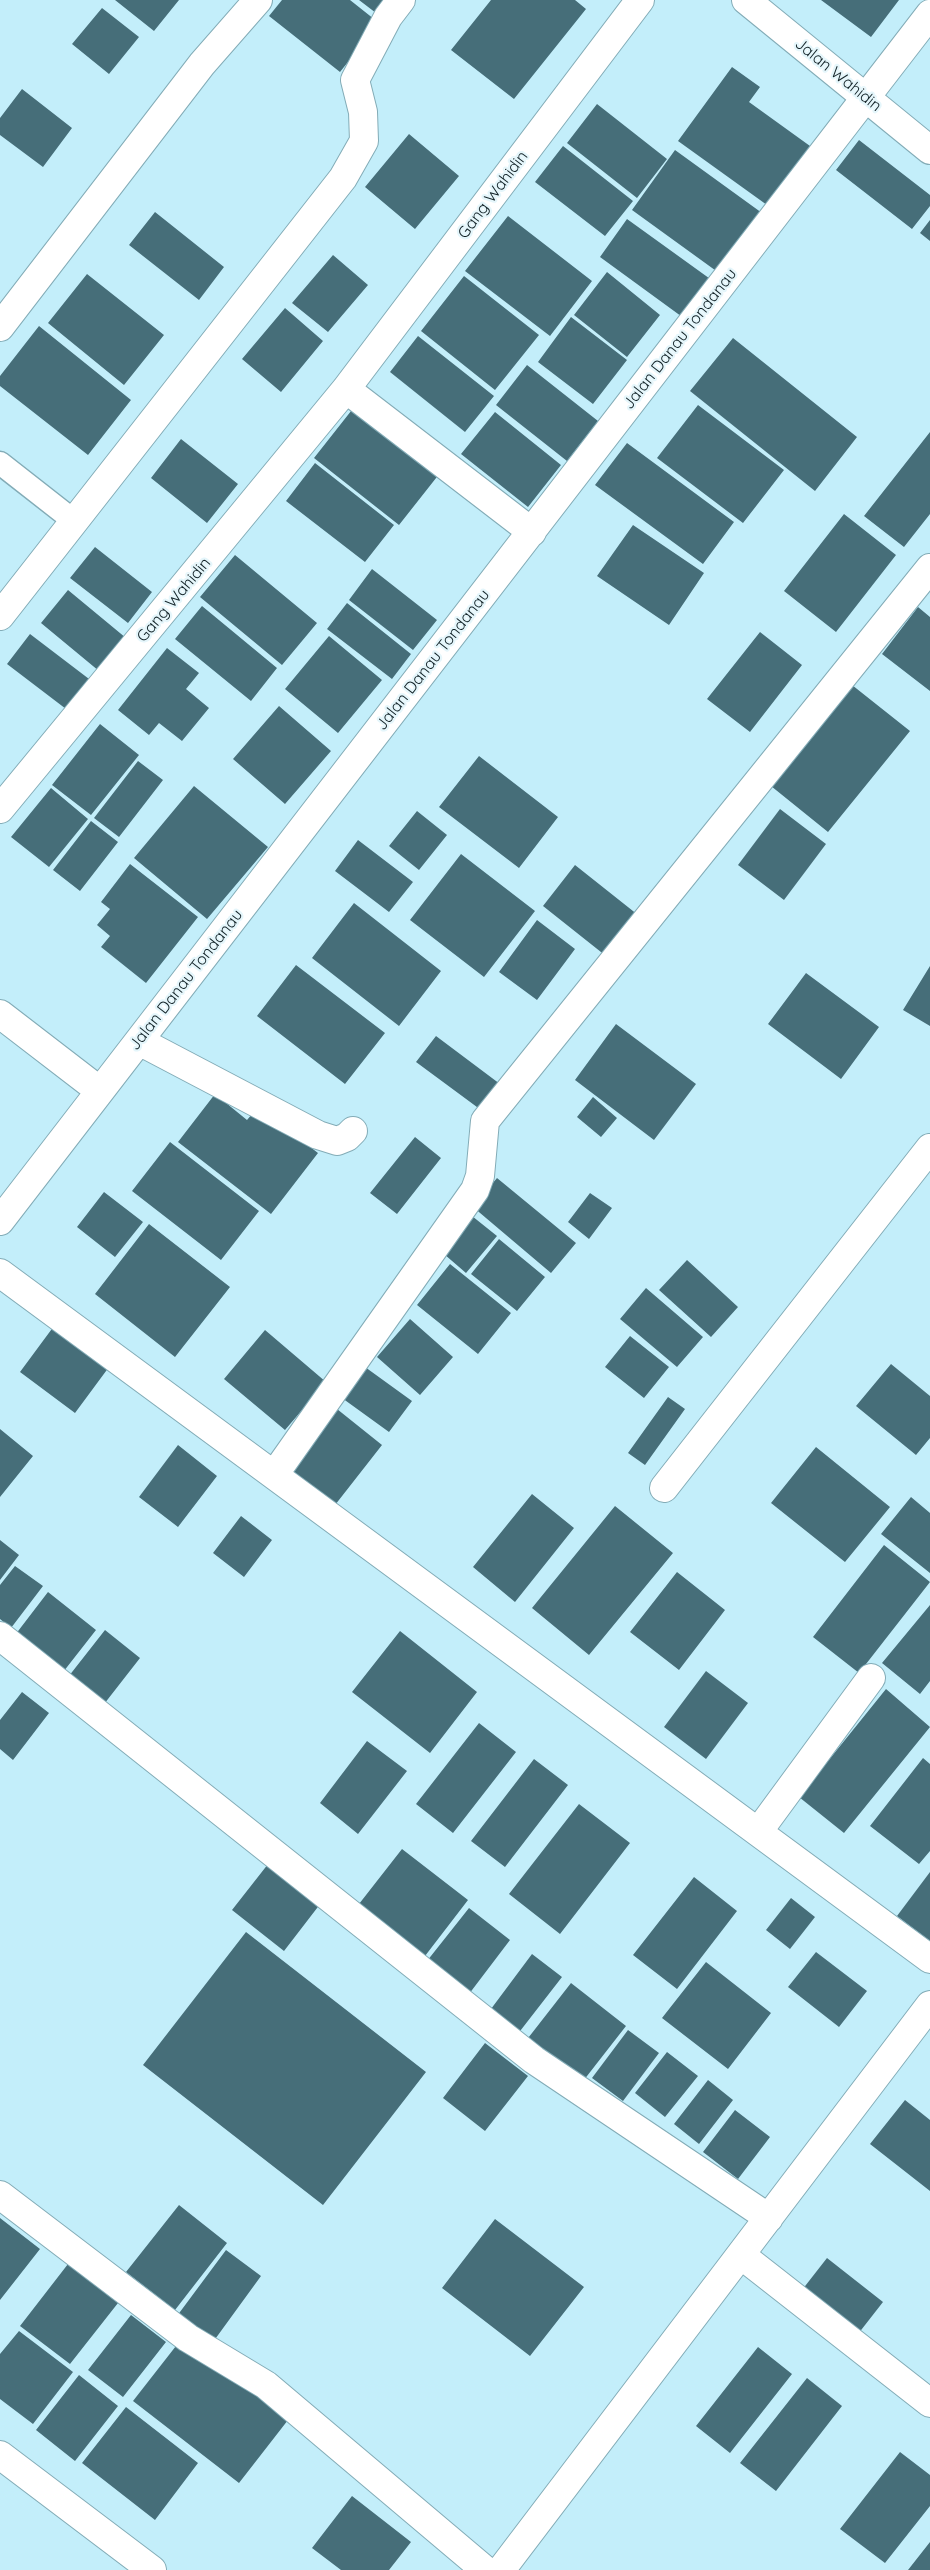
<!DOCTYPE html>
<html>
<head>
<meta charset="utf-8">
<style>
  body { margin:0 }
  canvas { display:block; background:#c3eefa }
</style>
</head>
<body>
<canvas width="930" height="2570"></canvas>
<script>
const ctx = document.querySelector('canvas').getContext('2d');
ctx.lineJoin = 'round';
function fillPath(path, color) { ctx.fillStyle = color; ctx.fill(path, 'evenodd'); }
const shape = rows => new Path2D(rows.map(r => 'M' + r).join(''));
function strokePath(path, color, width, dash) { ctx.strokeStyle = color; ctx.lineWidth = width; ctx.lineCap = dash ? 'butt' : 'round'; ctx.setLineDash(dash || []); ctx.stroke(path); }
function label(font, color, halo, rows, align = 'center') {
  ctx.font = font + ' Quicksand,sans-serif'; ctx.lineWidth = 4.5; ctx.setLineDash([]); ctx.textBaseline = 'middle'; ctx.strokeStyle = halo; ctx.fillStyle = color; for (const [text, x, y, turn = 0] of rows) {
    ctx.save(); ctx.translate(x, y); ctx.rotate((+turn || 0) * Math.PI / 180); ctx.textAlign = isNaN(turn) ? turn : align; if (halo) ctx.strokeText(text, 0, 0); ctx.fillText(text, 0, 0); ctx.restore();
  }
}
const building = shape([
  [115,0,179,0,154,31],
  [282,0,350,0,379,23,340,72,269,16],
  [359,0,386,0,376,13],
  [491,0,575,0,586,9,514,99,451,50],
  [821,0,899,0,871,37],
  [102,8,139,37,109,74,72,44],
  [732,67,760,87,749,102,810,146,767,205,678,141],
  [22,89,72,128,43,167,0,135,0,118],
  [597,104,667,159,637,198,567,143],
  [409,134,459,176,415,229,365,187],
  [859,140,930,195,930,206,912,229,836,170],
  [563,146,633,201,605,236,535,182],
  [675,150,762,213,719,273,632,210],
  [155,212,224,267,199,300,129,245],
  [508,216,592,281,550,336,465,271],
  [627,219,713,281,685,319,600,257],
  [930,220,930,241,920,233],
  [333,255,368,285,328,332,292,303],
  [607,272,660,315,627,357,574,315],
  [87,274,164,335,124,385,48,323],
  [464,276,539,335,495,390,421,331],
  [285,308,323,341,281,392,242,359],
  [571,317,627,360,593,404,538,362],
  [39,326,131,400,88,455,0,386,0,376],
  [418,336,494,396,465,432,390,372],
  [733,338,857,437,815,491,690,391],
  [527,365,598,421,567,461,496,405],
  [698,405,784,470,743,523,657,458],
  [355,406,440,473,399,525,314,458],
  [495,412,561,465,528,507,461,454],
  [930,432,930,514,904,547,864,516],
  [181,439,238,484,207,523,151,478],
  [627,443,734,522,703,564,595,485],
  [315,463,394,525,365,562,286,501],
  [844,514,896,555,836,632,784,591],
  [633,525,704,573,669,625,597,576],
  [95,547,152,592,128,623,70,578],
  [235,555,317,623,282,665,200,597],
  [372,569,437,620,413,650,349,600],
  [68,590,126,638,99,671,41,623],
  [347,603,411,654,392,679,327,629],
  [202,606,277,668,251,701,175,639],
  [918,607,930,617,930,691,882,654],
  [760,632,802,665,750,732,707,699],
  [30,634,93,682,70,712,7,664],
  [329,636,382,680,338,733,285,689],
  [167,648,199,673,186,689,209,708,182,741,159,723,149,735,118,710],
  [852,685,910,731,828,832,771,786],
  [279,706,331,751,285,804,233,759],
  [100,724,139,755,91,815,52,785],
  [479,756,558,817,519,868,439,807],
  [138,761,163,780,119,837,94,818],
  [194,786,268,847,207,919,134,858],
  [51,788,88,819,49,867,11,837],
  [780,809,826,844,784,900,738,865],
  [417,811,447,835,419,870,389,846],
  [91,821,118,842,80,891,53,870],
  [358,840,413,882,389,912,335,871],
  [461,854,535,911,484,977,410,920],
  [130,864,198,917,146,983,101,947,110,936,97,925,110,909,101,902],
  [575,865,638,915,606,956,543,906],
  [354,903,441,971,399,1026,312,958],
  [537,920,575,949,537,1000,499,972],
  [296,965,385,1033,345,1084,257,1016],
  [930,966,930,1026,903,1010],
  [806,973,879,1027,841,1079,768,1024],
  [616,1024,696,1084,654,1140,575,1080],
  [436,1036,500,1084,481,1110,416,1062],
  [215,1094,247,1120,258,1107,318,1153,271,1214,178,1142],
  [593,1097,617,1118,601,1137,577,1117],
  [415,1137,441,1158,397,1214,370,1193],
  [170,1142,259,1211,221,1260,132,1191],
  [497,1178,576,1243,551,1273,473,1207],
  [104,1192,143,1222,115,1257,77,1227],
  [590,1193,612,1208,589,1239,568,1222],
  [467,1212,497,1236,466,1273,437,1248],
  [149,1224,230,1287,175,1357,95,1294],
  [499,1239,545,1277,517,1311,471,1274],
  [687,1260,738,1307,711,1337,659,1290],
  [450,1264,511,1313,478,1354,417,1305],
  [646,1288,703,1337,677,1367,620,1319],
  [410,1319,453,1357,420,1395,377,1357],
  [54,1326,109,1367,75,1413,20,1372],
  [265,1330,326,1382,285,1430,224,1379],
  [630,1336,669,1367,644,1398,605,1367],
  [891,1364,930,1396,930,1438,916,1455,856,1406],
  [365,1367,412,1401,389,1432,342,1398],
  [668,1397,685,1409,645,1465,628,1453],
  [337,1409,382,1445,328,1514,283,1479],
  [0,1429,33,1456,0,1497],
  [178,1445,217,1476,178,1527,139,1497],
  [816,1447,890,1507,845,1562,771,1503],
  [532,1494,574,1528,515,1602,473,1567],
  [911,1497,930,1513,930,1573,881,1534],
  [615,1506,673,1553,589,1655,532,1608],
  [241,1516,272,1540,244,1577,213,1553],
  [0,1540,19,1555,0,1580],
  [884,1545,930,1582,859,1673,813,1637],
  [15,1566,43,1586,11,1628,0,1619,0,1585],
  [677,1572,725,1610,679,1670,630,1632],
  [48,1592,96,1630,60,1676,12,1639],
  [930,1605,930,1681,920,1694,882,1663],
  [105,1630,140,1658,101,1708,65,1681],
  [400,1631,477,1692,430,1753,352,1692],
  [706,1671,748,1703,706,1759,664,1727],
  [886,1689,930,1727,844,1833,799,1797],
  [22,1692,49,1713,13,1760,0,1749,0,1720],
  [479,1723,516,1752,453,1833,416,1804],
  [367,1741,407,1771,358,1834,320,1803],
  [923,1758,930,1764,930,1851,919,1864,870,1826],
  [534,1759,568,1785,505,1867,471,1841],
  [579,1804,630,1843,560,1934,509,1894],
  [402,1849,468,1900,425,1956,359,1904],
  [272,1859,324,1899,284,1951,232,1910],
  [930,1872,930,1941,897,1916],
  [694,1877,737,1911,677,1989,633,1955],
  [791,1898,815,1917,790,1949,766,1930],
  [469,1908,510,1940,469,1994,427,1961],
  [246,1932,426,2072,323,2205,143,2065],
  [816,1952,867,1991,839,2027,788,1987],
  [532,1954,562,1977,517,2035,488,2013],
  [706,1962,771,2013,728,2069,662,2018],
  [571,1983,626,2026,580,2085,525,2042],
  [628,2030,659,2053,623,2101,592,2078],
  [485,2043,528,2076,485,2131,443,2098],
  [667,2052,698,2076,665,2117,635,2093],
  [708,2080,733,2100,699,2144,674,2124],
  [905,2100,930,2120,930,2191,870,2144],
  [735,2110,770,2137,738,2179,703,2152],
  [179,2205,227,2243,175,2310,126,2272],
  [0,2218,40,2249,0,2300],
  [495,2219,584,2287,530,2356,442,2288],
  [226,2250,261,2276,213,2342,177,2316],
  [827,2258,883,2302,858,2334,802,2290],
  [68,2264,118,2303,70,2364,20,2326],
  [131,2315,166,2342,123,2397,88,2370],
  [19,2331,73,2372,33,2424,0,2399,0,2354],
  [183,2337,288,2420,239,2483,133,2401],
  [758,2347,792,2374,730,2453,696,2426],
  [79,2375,118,2406,75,2461,36,2430],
  [807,2378,842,2406,776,2491,740,2463],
  [126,2407,198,2463,155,2520,82,2463],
  [900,2452,930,2475,930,2506,885,2563,840,2529],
  [352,2496,411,2542,389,2570,341,2570,312,2548],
  [930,2542,930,2570,908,2570]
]);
const service = shape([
  [0,463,74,521]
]);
const minor = shape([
  [0,327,202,64,258,0],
  [346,389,532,532],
  [0,616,343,178,364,141,363,112,355,80,388,17,401,0],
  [0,809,346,389,640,0],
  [0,1014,100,1091],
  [139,1041,318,1135,337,1141,347,1137,353,1131],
  [0,1221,930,14],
  [0,1273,930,1959],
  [274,1475,475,1190,480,1176,485,1121,930,568],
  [664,1488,930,1148],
  [0,1636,534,2060,769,2218],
  [758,1832,871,1678],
  [0,2195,188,2338,266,2385,485,2570],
  [741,2255,930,2403],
  [0,2455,152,2570],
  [501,2570,930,2005]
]);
const tertiary = shape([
  [746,0,930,150]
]);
const streetNames = [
  ["Jalan Wahidin",838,75,39],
  ["Gang Wahidin",493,195,-53],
  ["Jalan Danau Tondanau",680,339,-52],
  ["Gang Wahidin",174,600,-50],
  ["Jalan Danau Tondanau",433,660,-52],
  ["Jalan Danau Tondanau",186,980,-52]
];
fillPath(building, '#466e79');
strokePath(service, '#83acb7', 25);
strokePath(minor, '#83acb7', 30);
strokePath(tertiary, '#83acb7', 30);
strokePath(service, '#fff', 22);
strokePath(minor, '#fff', 28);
strokePath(tertiary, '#fff', 28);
label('16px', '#102025', '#e5f6fb', streetNames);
</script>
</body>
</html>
